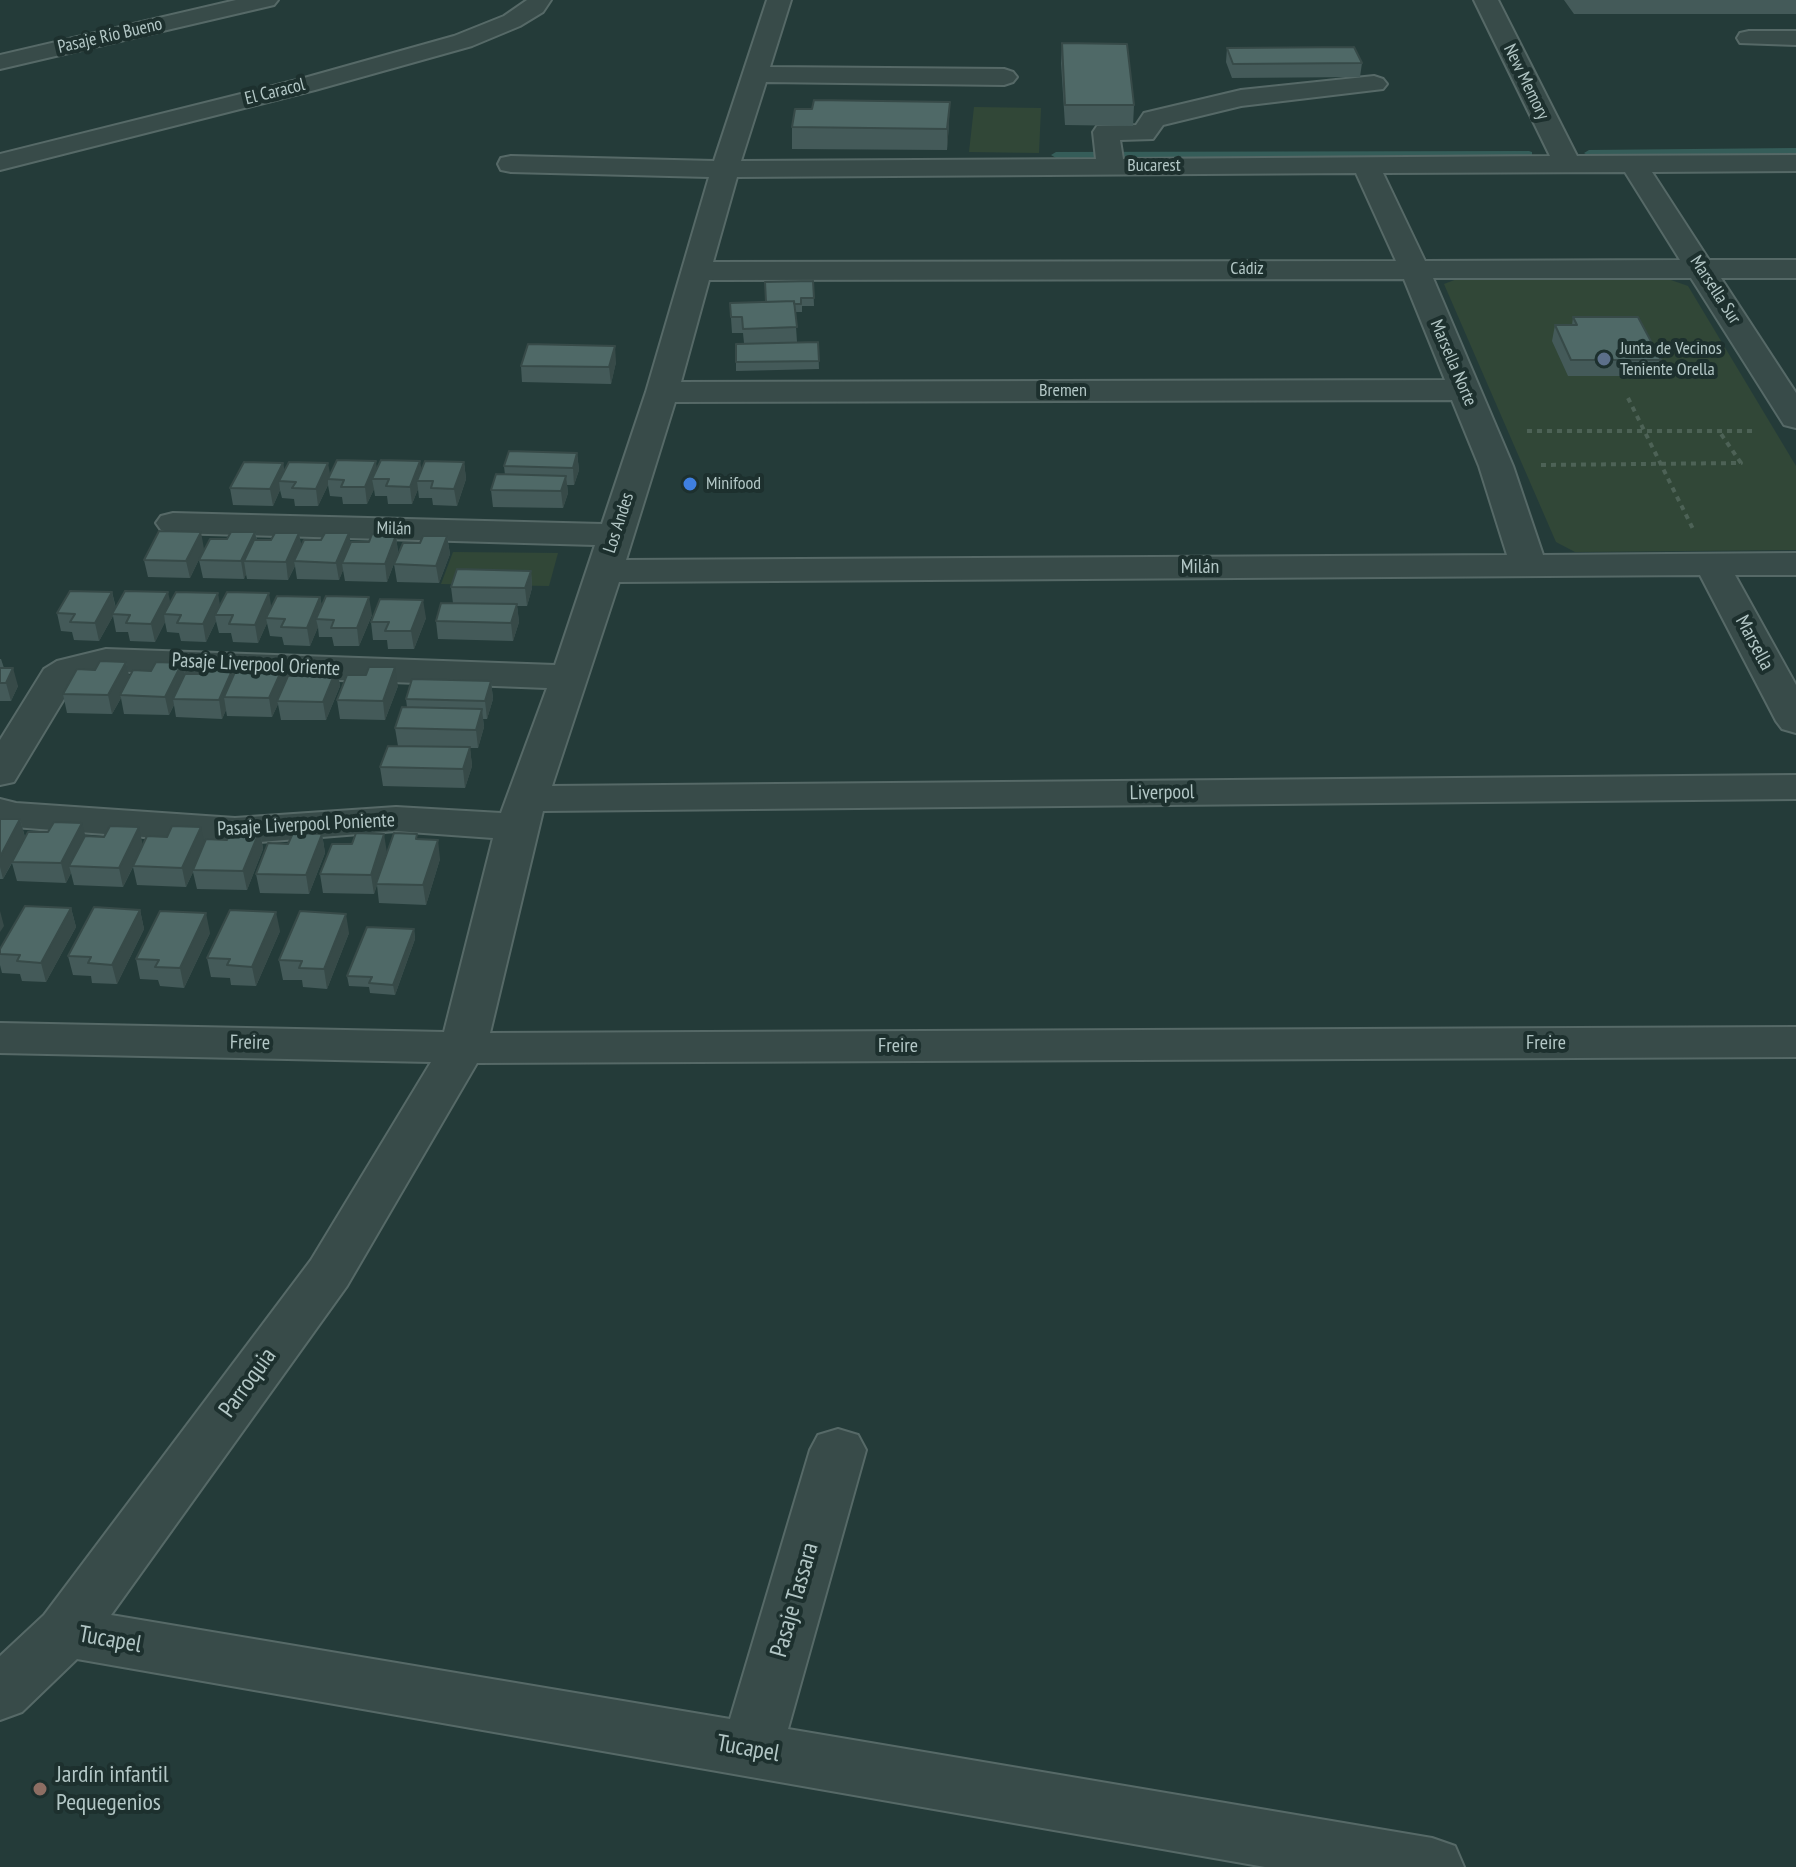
<!DOCTYPE html>
<html>
<head>
<meta charset="utf-8">
<style>
  body { margin:0 }
  canvas { display:block; background:#243b39 }
</style>
</head>
<body>
<canvas width="1796" height="1867"></canvas>
<script>
const ctx = document.querySelector('canvas').getContext('2d');
ctx.lineJoin = 'round';
function fillPath(path, color) { ctx.fillStyle = color; ctx.fill(path, 'evenodd'); }
const shape = rows => new Path2D(rows.map(r => 'M' + r).join(''));
function strokePath(path, color, width, dash) { ctx.strokeStyle = color; ctx.lineWidth = width; ctx.lineCap = dash ? 'butt' : 'round'; ctx.setLineDash(dash || []); ctx.stroke(path); }
function label(font, color, halo, rows, align = 'center') {
  ctx.font = font + ' "PT Sans Narrow",sans-serif'; ctx.lineWidth = 8; ctx.setLineDash([]); ctx.textBaseline = 'middle'; ctx.strokeStyle = halo; ctx.fillStyle = color; for (const [text, x, y, turn = 0] of rows) {
    ctx.save(); ctx.translate(x, y); ctx.rotate((+turn || 0) * Math.PI / 180); ctx.textAlign = isNaN(turn) ? turn : align; if (halo) ctx.strokeText(text, 0, 0); ctx.fillText(text, 0, 0); ctx.restore();
  }
}
const green = shape([
  [974,107,1041,108,1039,153,969,152],
  [1457,279,1668,279,1688,286,1796,466,1796,550,1575,552,1556,542,1444,284],
  [453,552,558,553,549,586,441,584]
]);
const stream = shape([
  [1796,148,1796,154,1589,156,1584,153,1589,150,1796,148],
  [1529,151,1532,152,1532,156,1056,158,1051,155,1056,152,1529,151]
]);
const path = shape([
  [1628,398,1693,529],
  [1527,431,1757,431],
  [1541,465,1741,463,1719,431]
]);
const minor = shape([
  [236,0,278,0,274,5,0,69,0,55,236,0],
  [527,0,551,0,543,12,520,26,472,46,315,90,0,170,0,154,297,80,454,36,504,16,527,0],
  [767,0,791,0,770,67,1004,69,1013,72,1017,77,1013,82,1004,85,766,82,741,161,1096,159,1093,132,1097,126,1136,125,1144,113,1241,90,1374,76,1383,79,1387,84,1383,89,1241,106,1163,125,1153,139,1120,140,1123,159,1550,156,1474,0,1498,0,1577,156,1796,155,1796,171,1652,172,1709,260,1796,260,1796,278,1721,278,1796,393,1796,428,1784,425,1691,278,1433,278,1513,466,1543,555,1796,553,1796,575,1735,575,1796,685,1796,733,1782,729,1776,721,1700,575,619,582,552,786,1796,775,1796,799,543,811,490,1033,1796,1027,1796,1057,477,1063,347,1286,111,1615,730,1719,810,1450,818,1435,838,1429,858,1435,866,1450,788,1729,1432,1838,1455,1846,1464,1867,1265,1867,77,1659,22,1712,0,1720,0,1656,44,1615,311,1260,431,1062,0,1053,0,1023,444,1032,493,838,396,831,235,844,14,827,0,824,0,799,16,803,235,818,396,807,501,813,547,688,106,671,83,677,73,684,14,782,0,785,0,740,44,669,57,661,106,649,555,665,595,545,173,533,161,530,156,523,161,516,173,513,602,524,646,392,709,177,511,172,501,170,498,164,501,158,511,156,714,161,767,0],
  [1625,172,1680,260,1425,261,1383,173,1625,172],
  [1356,173,1396,261,713,262,737,177,1356,173],
  [1404,279,1445,380,681,382,709,280,1404,279],
  [1452,400,1479,466,1507,555,626,560,675,402,1452,400],
  [1749,31,1796,31,1796,45,1740,43,1737,38,1740,33,1749,31]
]);
const wall = shape([
  [1542,0,1796,0,1796,14,1574,14,1564,0],
  [1062,43,1134,105,1133,126,1065,125,1061,63],
  [1227,48,1362,63,1360,77,1232,78,1226,62],
  [949,123,947,150,792,149,792,127],
  [813,281,814,306,802,306,802,312,795,312,797,342,818,342,819,369,736,371,736,344,744,343,743,333,732,333,730,303,766,302],
  [1573,317,1661,360,1658,376,1568,376,1552,341,1555,325,1572,325],
  [616,362,611,384,522,382,521,366],
  [577,453,579,470,574,485,567,485,568,493,563,508,493,507,491,490,505,475,504,466],
  [464,462,466,479,457,506,433,505,432,498,419,498,418,489,412,504,388,504,387,496,375,496,374,489,367,504,343,504,342,497,330,496,328,485,318,506,295,506,294,499,282,498,280,490,273,506,233,505,230,488,283,463,284,471,330,474,377,469,422,470],
  [255,532,257,540,271,540,299,533,301,546,369,542,396,535,398,553,387,582,345,581,343,570,339,580,297,579,295,566,288,580,247,579,246,574,244,579,203,578,199,560],
  [447,536,450,554,439,583,397,582,394,564],
  [204,549,190,578,148,577,144,560],
  [531,571,532,588,527,606,517,606,519,622,513,641,438,639,436,621,453,603,451,587],
  [112,592,116,608,170,602,272,608,320,597,322,606,372,615,359,646,334,646,332,637,319,637,318,627,310,646,284,645,282,637,270,636,267,623,258,643,233,642,231,633,219,633,216,621,206,642,181,641,179,633,167,632,165,622,155,642,130,641,128,632,116,632,113,616,99,641,74,640,72,632,61,631,57,613],
  [426,618,414,649,388,649,387,640,373,640,371,622],
  [0,659,1,659,4,668,18,686,11,701,0,701],
  [126,662,129,678,182,663,185,675,253,673,284,665,287,680,307,676,337,668,340,686,326,720,281,720,278,704,272,717,227,716,226,710,222,719,176,717,174,705,169,715,124,714,121,698,112,714,67,713,63,694,95,670],
  [491,681,493,699,487,719,483,719,484,727,478,748,470,748,472,766,465,788,383,786,380,767,398,746,395,728,407,707,406,699],
  [398,686,385,720,340,719,337,700],
  [0,819,20,819,25,837,86,836,143,845,204,843,227,840,260,830,263,849,247,890,197,889,193,872,186,887,137,885,133,867,123,887,74,885,71,873,66,883,17,881,12,863,3,879,0,879],
  [322,834,325,853,309,894,260,893,256,874,288,844],
  [418,840,440,859,426,905,379,903,377,885,374,894,323,893,320,874,387,853],
  [71,908,76,927,46,982,22,981,20,974,2,973,0,965,0,949],
  [140,910,144,929,117,984,92,983,91,976,73,975,68,956],
  [414,929,415,939,395,995,370,993,369,987,349,986,347,976],
  [280,931,256,986,231,985,230,978,211,977,207,958],
  [210,933,184,988,160,986,158,980,140,979,136,959],
  [349,933,327,989,303,987,302,980,283,980,279,960]
]);
const shadedWall = shape([
  [950,102,949,123,947,150,947,129],
  [615,346,616,362,611,384,609,367],
  [577,453,579,470,574,485,573,468],
  [376,461,378,478,372,479,374,489,367,504,365,487],
  [420,461,423,478,417,481,418,489,412,504,410,487],
  [464,462,466,479,457,506,454,489],
  [283,463,285,480,279,481,280,490,273,506,270,489],
  [328,463,331,479,328,479,328,485,318,506,316,489],
  [566,476,568,493,563,508,561,491],
  [201,532,204,549,190,578,186,561],
  [255,532,258,550,244,561,246,574,244,579,241,561],
  [299,533,302,551,294,561,295,566,288,580,286,562],
  [349,533,352,551,342,563,343,570,339,580,336,563],
  [396,535,398,553,387,582,385,564],
  [447,536,450,554,439,583,436,566],
  [531,571,532,588,527,606,525,588],
  [112,592,116,610,112,614,113,616,99,641,95,623],
  [168,592,172,610,164,614,165,622,155,642,151,624],
  [218,593,221,611,215,615,216,621,206,642,203,624],
  [269,593,272,611,266,618,267,623,258,643,255,625],
  [320,597,323,614,316,619,318,627,310,646,307,628],
  [369,597,372,615,359,646,357,628],
  [423,600,426,618,414,649,411,631],
  [517,604,519,622,513,641,511,623],
  [126,662,130,680,120,695,121,698,112,714,108,695],
  [182,663,186,681,173,699,174,705,169,715,165,697],
  [284,665,287,683,277,701,278,704,272,717,269,698],
  [234,666,237,684,224,697,226,710,222,719,219,700],
  [395,667,398,686,385,720,383,701],
  [13,668,18,686,11,701,6,683],
  [337,668,340,686,326,720,323,702],
  [491,681,493,699,487,719,485,701],
  [482,709,484,727,478,748,476,730],
  [470,747,472,766,465,788,463,769],
  [20,819,25,838,3,879,0,867,0,857],
  [82,823,87,842,69,866,71,873,66,883,61,863],
  [139,827,143,846,123,887,119,868],
  [201,827,205,846,193,870,193,872,186,887,182,868],
  [260,830,263,849,247,890,243,871],
  [322,834,325,853,309,894,306,875],
  [384,834,387,853,374,894,371,875],
  [438,840,440,859,426,905,423,885],
  [71,908,76,927,46,982,41,963],
  [140,910,144,929,117,984,112,965],
  [0,911,4,926,0,932],
  [276,912,280,931,256,986,252,967],
  [206,913,210,933,184,988,180,968],
  [346,914,349,933,327,989,324,969],
  [414,929,415,939,395,995,393,985]
]);
const building = shape([
  [1062,43,1127,44,1134,105,1065,105,1062,43],
  [1354,47,1362,63,1233,64,1227,48,1354,47],
  [814,100,950,102,947,129,792,127,795,109,812,109,814,100],
  [813,281,814,298,801,298,801,304,794,304,794,301,766,302,765,282,813,281],
  [794,301,797,327,743,329,742,317,731,317,730,303,794,301],
  [1573,317,1638,317,1661,360,1571,360,1555,325,1577,325,1573,317],
  [818,342,819,361,736,362,736,344,818,342],
  [528,344,615,346,609,367,521,366,528,344],
  [509,451,577,453,573,468,504,466,509,451],
  [337,460,376,461,365,487,341,487,344,480,328,479,337,460],
  [381,460,420,461,410,487,386,486,389,479,372,479,381,460],
  [425,461,464,462,454,489,431,488,433,481,417,481,425,461],
  [244,462,283,463,270,489,230,488,244,462],
  [289,462,328,463,316,489,292,488,296,482,279,481,289,462],
  [496,474,566,476,561,491,491,490,496,474],
  [159,531,201,532,186,561,144,560,159,531],
  [231,532,255,532,241,561,199,560,210,539,227,539,231,532],
  [275,533,299,533,286,562,244,561,254,540,271,540,275,533],
  [325,533,349,533,336,563,294,561,304,540,321,540,325,533],
  [372,534,396,535,385,564,342,563,351,542,369,542,372,534],
  [423,536,447,536,436,566,394,564,403,543,420,543,423,536],
  [457,569,531,571,525,588,451,587,457,569],
  [70,591,112,592,95,623,70,622,75,614,57,613,70,591],
  [125,591,168,592,151,624,126,623,130,615,112,614,125,591],
  [176,592,218,593,203,624,177,623,181,615,164,614,176,592],
  [227,592,269,593,255,625,229,624,233,615,215,615,227,592],
  [277,596,320,597,307,628,281,627,285,619,266,618,277,596],
  [326,596,369,597,357,628,331,628,334,620,316,619,326,596],
  [380,599,423,600,411,631,385,631,389,622,371,622,380,599],
  [441,603,517,604,511,623,436,621,441,603],
  [100,661,126,662,108,695,63,694,77,669,95,670,100,661],
  [156,662,182,663,165,697,120,695,133,670,151,671,156,662],
  [258,664,284,665,269,698,224,697,235,672,253,673,258,664],
  [208,665,234,666,219,700,173,699,185,674,204,674,208,665],
  [310,667,337,668,323,702,277,701,288,676,307,676,310,667],
  [369,667,395,667,383,701,337,700,347,675,366,675,369,667],
  [0,668,13,668,6,683,0,683,0,668],
  [412,679,491,681,485,701,406,699,412,679],
  [402,707,482,709,476,730,395,728,402,707],
  [388,746,470,747,463,769,380,767,388,746],
  [0,819,20,819,0,857,0,819],
  [54,822,82,823,61,863,12,862,28,832,48,832,54,822],
  [110,826,139,827,119,868,69,866,85,836,104,837,110,826],
  [172,826,201,827,182,868,133,866,147,836,167,837,172,826],
  [231,829,260,830,243,871,193,870,206,839,227,840,231,829],
  [293,833,322,834,306,875,256,874,268,843,288,844,293,833],
  [356,833,384,834,371,875,320,874,332,844,352,844,356,833],
  [394,833,417,834,416,839,438,840,423,885,376,884,394,833],
  [25,906,71,908,41,963,17,961,20,955,0,954,0,949,25,906],
  [94,907,140,910,112,965,88,963,91,957,68,956,94,907],
  [230,910,276,912,252,967,227,965,230,959,207,958,230,910],
  [160,911,206,913,180,968,155,967,159,960,136,959,160,911],
  [300,911,346,914,324,969,299,968,302,961,279,960,300,911],
  [367,927,414,929,393,985,369,983,372,977,347,976,367,927]
]);
const markers = [
  [1604,359,8,"#5c6f8a"],
  [690,484,8,"#3f7fe0"],
  [40,1789,8,"#8d6e63"]
];
const farStreetnames = [
  ["Pasaje Río Bueno",110,36,-13],
  ["New Memory",1526,82,64],
  ["El Caracol",275,92,-14],
  ["Bucarest",1154,166],
  ["Cádiz",1247,269],
  ["Marsella Sur",1715,290,57],
  ["Marsella Norte",1453,363,67],
  ["Bremen",1063,391],
  ["Los Andes",619,523,-72],
  ["Milán",394,529,1]
];
const farPoinames = [
  ["Junta de Vecinos",1620,349],
  ["Teniente Orella",1620,370],
  ["Minifood",706,484]
];
const streetNames = [
  ["Milán",1200,567],
  ["Marsella",1754,643,62],
  ["Pasaje Liverpool Oriente",256,665,3],
  ["Liverpool",1162,793,-1],
  ["Pasaje Liverpool Poniente",306,825,-3],
  ["Freire",250,1043,1],
  ["Freire",1546,1043],
  ["Freire",898,1046]
];
const nearStreetnames = [
  ["Parroquia",248,1383,-54],
  ["Pasaje Tassara",795,1600,-74],
  ["Tucapel",110,1640,10],
  ["Tucapel",748,1749,10]
];
const nearPoinames = [
  ["Jardín infantil",56,1775],
  ["Pequegenios",56,1803]
];
fillPath(green, '#314737');
fillPath(stream, '#355d59');
strokePath(minor, '#566967', 4);
strokePath(path, '#4d6256', 4, [5, 5]);
fillPath(minor, '#384b49');
fillPath(wall, '#445a59');
fillPath(shadedWall, '#374a48');
fillPath(building, '#4f6967');
strokePath(building, '#374a48', 2);
for (const [x, y, r, color] of markers) { const dot = new Path2D(); dot.arc(x, y, r, 0, 2 * Math.PI); ctx.fillStyle = color; ctx.fill(dot); strokePath(dot, '#1d302e', 3); }
label('18px', '#b3c7c6', '#1d302e', farStreetnames);
label('18px', '#b3c7c6', '#1d302e', farPoinames, 'left');
label('20px', '#b3c7c6', '#1d302e', streetNames);
label('24px', '#b3c7c6', '#1d302e', nearStreetnames);
label('24px', '#b3c7c6', '#1d302e', nearPoinames, 'left');
</script>
</body>
</html>
